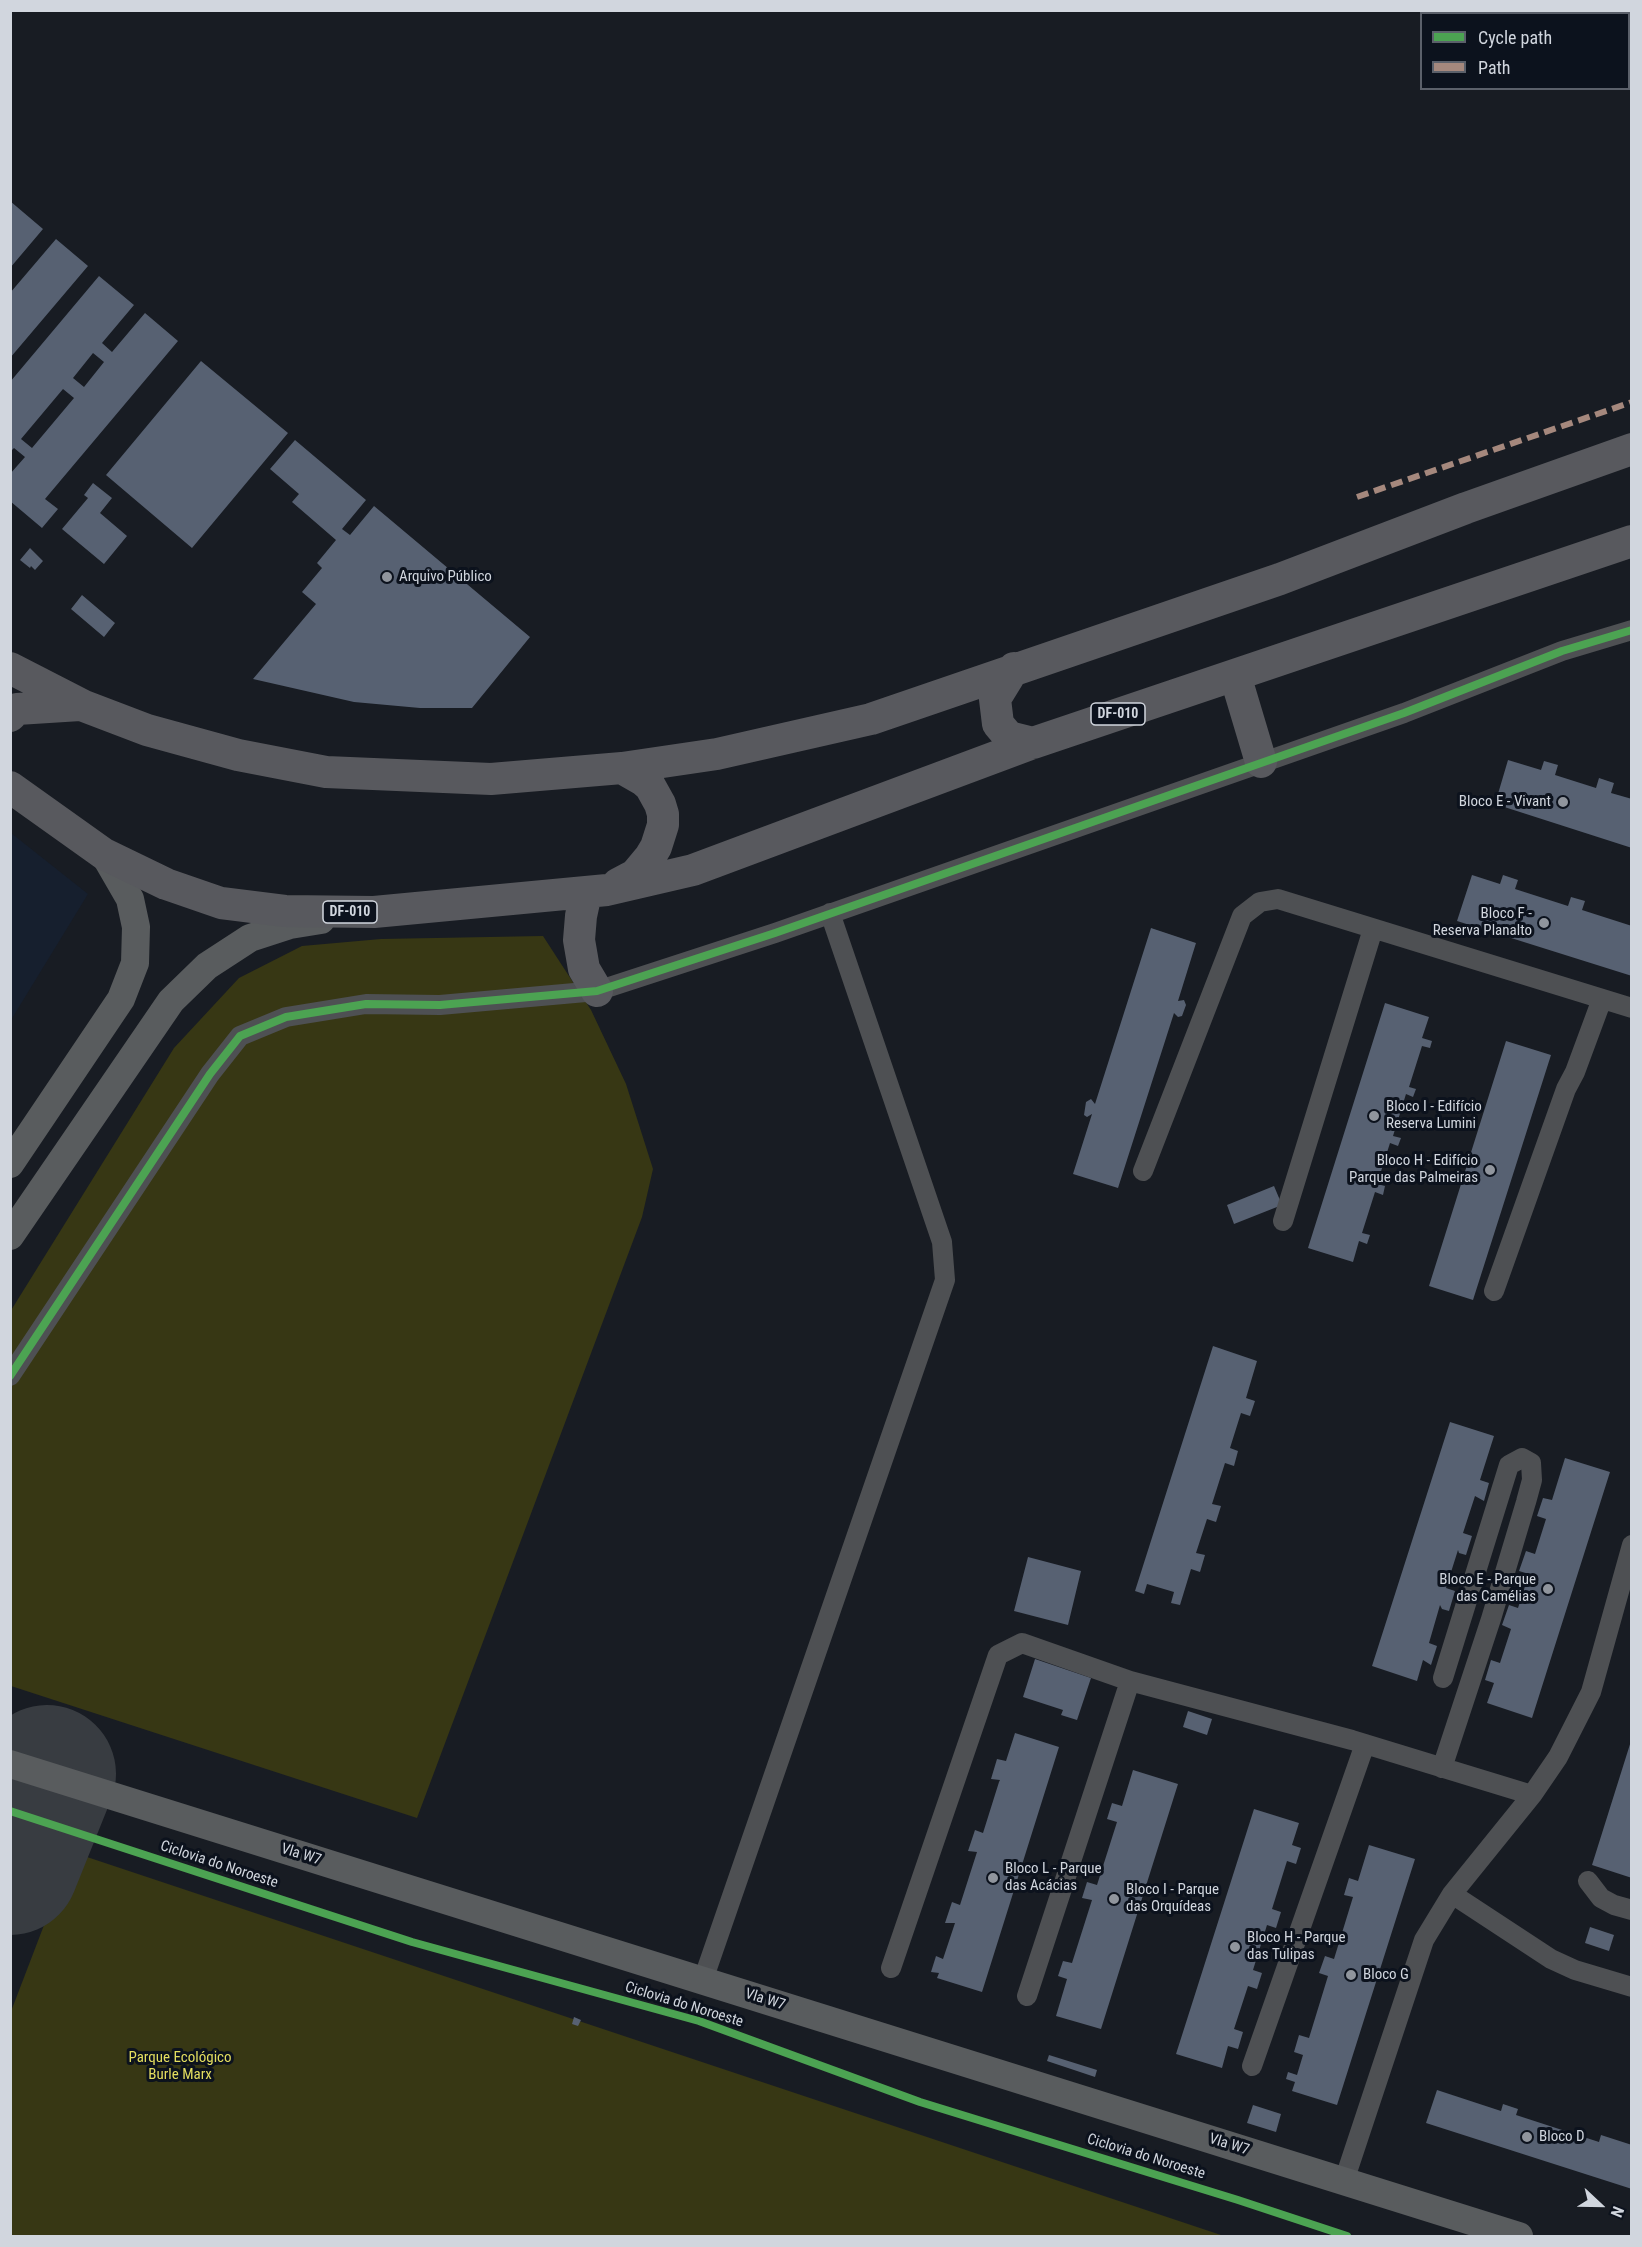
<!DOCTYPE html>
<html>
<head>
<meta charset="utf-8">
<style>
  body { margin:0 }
  #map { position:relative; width:1642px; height:2247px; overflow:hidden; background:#181c23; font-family:"Roboto Condensed",sans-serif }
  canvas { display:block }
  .frame { position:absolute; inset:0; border:12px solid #d1d6de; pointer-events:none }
  .legend { position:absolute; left:1420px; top:12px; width:210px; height:78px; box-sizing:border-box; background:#0c121d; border:2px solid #5b606a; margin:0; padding:8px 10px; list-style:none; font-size:18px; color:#d1d6de }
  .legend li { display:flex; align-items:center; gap:12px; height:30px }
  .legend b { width:30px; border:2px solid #5b606a }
  .north { position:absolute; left:1570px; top:2175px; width:60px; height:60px; -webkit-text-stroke:4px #0c121d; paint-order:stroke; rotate:112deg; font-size:16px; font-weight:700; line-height:24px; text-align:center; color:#d1d6de }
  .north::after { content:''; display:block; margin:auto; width:21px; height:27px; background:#d1d6de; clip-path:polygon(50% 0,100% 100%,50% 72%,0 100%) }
</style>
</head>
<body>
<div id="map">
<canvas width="1642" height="2247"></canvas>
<div class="frame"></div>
<ul class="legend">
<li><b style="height:8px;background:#4ca352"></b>Cycle path</li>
<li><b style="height:8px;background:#a5887d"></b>Path</li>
</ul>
<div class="north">N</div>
</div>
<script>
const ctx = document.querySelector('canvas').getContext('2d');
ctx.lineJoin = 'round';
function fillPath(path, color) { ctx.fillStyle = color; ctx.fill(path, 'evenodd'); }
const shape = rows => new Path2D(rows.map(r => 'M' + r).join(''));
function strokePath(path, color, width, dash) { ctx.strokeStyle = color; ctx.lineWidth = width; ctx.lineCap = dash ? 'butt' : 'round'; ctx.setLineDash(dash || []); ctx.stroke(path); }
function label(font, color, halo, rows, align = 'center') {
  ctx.font = font + ' "Roboto Condensed",sans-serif'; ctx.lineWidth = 6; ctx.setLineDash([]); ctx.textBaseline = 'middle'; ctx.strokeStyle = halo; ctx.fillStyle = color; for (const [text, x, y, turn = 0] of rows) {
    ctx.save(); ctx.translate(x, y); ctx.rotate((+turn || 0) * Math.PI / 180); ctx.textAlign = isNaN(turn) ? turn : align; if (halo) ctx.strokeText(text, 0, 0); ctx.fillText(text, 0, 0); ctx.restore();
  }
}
const built = shape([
  [11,833,88,894,11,1020]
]);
const green = shape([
  [543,936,591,1010,626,1084,653,1169,642,1217,417,1818,11,1686,10,1312,174,1048,239,978,302,946,381,939],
  [72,1852,1224,2236,11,2236,10,2014]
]);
const taxiway = shape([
  [10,1839,20,1841]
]);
const runway = shape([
  [10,1866,47,1774]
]);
const building = shape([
  [10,201,43,229,10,268],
  [56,239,88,266,10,358,10,293],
  [99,276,134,305,102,343,112,352,145,313,178,341,45,499,58,509,42,528,10,501,10,474,25,457,14,448,10,452,10,382],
  [93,353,104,362,84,387,73,378],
  [63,389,74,398,32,448,21,439],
  [201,361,288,433,192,548,106,475],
  [295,440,366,500,342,529,350,535,374,506,530,637,472,708,420,708,354,702,253,679,316,604,302,592,322,568,317,563,336,540,292,502,299,494,270,469],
  [93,483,112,498,100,513,127,536,104,564,62,529,88,498,84,495],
  [30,548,43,561,35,570,31,566,30,568,20,560],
  [82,595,115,623,104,637,71,609],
  [1508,760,1541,770,1544,761,1558,765,1555,775,1596,788,1599,778,1614,783,1611,793,1632,799,1632,848,1495,804],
  [1472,875,1500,884,1503,875,1518,880,1515,889,1568,906,1571,897,1585,901,1582,910,1632,926,1632,976,1457,921],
  [1151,928,1196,943,1178,1001,1184,1000,1186,1005,1182,1016,1178,1017,1174,1013,1118,1188,1073,1174,1092,1114,1087,1117,1084,1115,1086,1102,1091,1099,1095,1104],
  [1385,1003,1429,1017,1422,1038,1432,1041,1430,1048,1422,1046,1409,1087,1416,1089,1413,1097,1406,1094,1393,1136,1401,1138,1398,1146,1390,1143,1377,1184,1385,1186,1383,1195,1375,1192,1362,1233,1370,1235,1367,1244,1359,1241,1353,1262,1308,1248],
  [1506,1041,1551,1055,1473,1300,1429,1286],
  [1274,1186,1282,1205,1234,1224,1227,1205],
  [1213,1346,1257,1361,1246,1398,1255,1401,1250,1416,1241,1413,1230,1448,1238,1451,1234,1466,1225,1463,1212,1504,1221,1506,1216,1522,1207,1519,1196,1553,1205,1555,1200,1572,1191,1569,1180,1605,1171,1603,1174,1592,1147,1584,1144,1594,1135,1591],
  [1450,1422,1494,1436,1480,1480,1489,1483,1484,1501,1475,1496,1463,1533,1472,1536,1466,1555,1459,1553,1458,1550,1446,1588,1455,1591,1449,1611,1442,1609,1440,1605,1429,1643,1437,1646,1431,1665,1423,1660,1417,1681,1372,1666],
  [1565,1458,1610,1472,1532,1718,1487,1703,1494,1683,1485,1680,1491,1660,1500,1663,1511,1629,1502,1625,1509,1605,1518,1608,1529,1574,1519,1571,1526,1551,1535,1554,1546,1519,1537,1516,1543,1498,1552,1500],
  [1028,1557,1081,1571,1068,1625,1014,1611],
  [1035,1659,1091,1678,1077,1720,1061,1715,1063,1710,1023,1697],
  [1188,1711,1212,1719,1207,1735,1183,1727],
  [1015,1733,1059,1747,982,1992,937,1978,939,1973,931,1972,936,1956,943,1959,955,1923,945,1923,952,1902,960,1905,977,1852,968,1851,975,1830,983,1833,999,1782,1000,1780,991,1779,997,1759,1006,1761],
  [1631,1741,1632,1741,1632,1878,1592,1865],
  [1133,1770,1178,1784,1101,2029,1056,2016,1067,1979,1058,1976,1063,1961,1072,1963,1092,1900,1082,1898,1087,1882,1097,1885,1117,1822,1107,1819,1112,1803,1122,1806],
  [1254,1809,1299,1823,1292,1845,1301,1848,1296,1864,1287,1861,1272,1909,1281,1912,1276,1928,1267,1925,1253,1970,1262,1973,1257,1989,1248,1986,1234,2029,1243,2032,1238,2049,1228,2046,1222,2068,1176,2054],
  [1369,1845,1415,1859,1337,2105,1292,2091,1295,2082,1286,2079,1288,2072,1297,2075,1303,2055,1294,2052,1299,2035,1309,2038,1328,1976,1319,1973,1325,1956,1334,1959,1353,1897,1344,1895,1349,1878,1358,1881],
  [1590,1927,1614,1935,1609,1951,1585,1943],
  [574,2017,581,2020,578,2026,572,2024],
  [1049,2055,1097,2070,1095,2077,1047,2061],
  [1437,2090,1501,2111,1503,2104,1518,2109,1516,2115,1599,2142,1601,2135,1632,2145,1632,2189,1426,2123],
  [1253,2105,1281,2114,1276,2132,1247,2123]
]);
const minor = shape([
  [1143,1171,1242,916,1260,902,1278,899,1632,1008],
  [1283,1221,1373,929],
  [1494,1291,1566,1089,1575,1072,1602,999],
  [10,1376,210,1074,240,1036,286,1017,366,1004,440,1005,597,991,775,933,1404,713,1562,651,1632,630],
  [1442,1768,1491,1619,1526,1502,1532,1480,1531,1463,1522,1458,1509,1465,1443,1678],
  [1588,1881,1601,1898,1614,1905,1632,1910],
  [1452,1894,1551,1959,1575,1970,1632,1987],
  [891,1968,998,1655,1022,1643,1130,1681,1352,1740,1532,1795],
  [703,1980,945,1280,942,1242,830,913],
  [1027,1996,1130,1681],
  [1252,2066,1365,1744],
  [1344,2181,1424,1940,1452,1894,1532,1795,1558,1757,1591,1692,1632,1545]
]);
const secondary = shape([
  [10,1164,121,999,135,963,136,927,130,899,104,854],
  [10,1236,171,1001,207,966,250,938,290,925,321,920],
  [10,1764,1519,2236]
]);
const primary = shape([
  [10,668,84,706,147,730,238,755,326,772,491,779,622,768,717,754,871,719,1280,579,1466,508,1632,449],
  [1014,668,995,699,998,724,1009,737,1033,743],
  [1235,675,1261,762],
  [10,716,17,709,80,705],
  [10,787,104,854,166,884,221,903,285,911,374,912,607,890,693,870,1033,743,1632,541],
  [618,884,635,875,650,857,656,847,663,825,663,814,660,804,650,786,643,780,622,768],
  [586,893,581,916,579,940,584,969,597,991]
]);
const quiet = shape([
  [1357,497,1632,402]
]);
const cycleway = shape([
  [10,1376,210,1074,240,1036,286,1017,366,1004,440,1005,597,991,775,933,1404,713,1562,651,1632,630],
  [10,1811,412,1942,699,2021,920,2102,1238,2200,1347,2236]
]);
const markers = [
  [387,577,6,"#90959d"],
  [1563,802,6,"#90959d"],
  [1544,923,6,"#90959d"],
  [1374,1116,6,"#90959d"],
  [1490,1170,6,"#90959d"],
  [1548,1589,6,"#90959d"],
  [993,1878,6,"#90959d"],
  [1114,1899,6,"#90959d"],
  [1235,1947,6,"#90959d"],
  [1351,1975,6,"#90959d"],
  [1527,2137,6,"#90959d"]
];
const shields = [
  [1118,714,54],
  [350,912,54]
];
const shieldNames = [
  ["DF-010",1118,714],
  ["DF-010",350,912]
];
const poiNames = [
  ["Arquivo Público",399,577],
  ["Bloco E - Vivant",1551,802,"right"],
  ["Bloco F -",1532,914,"right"],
  ["Reserva Planalto",1532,931,"right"],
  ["Bloco I - Edifício",1386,1107],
  ["Reserva Lumini",1386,1124],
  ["Bloco H - Edifício",1478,1161,"right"],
  ["Parque das Palmeiras",1478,1178,"right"],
  ["Bloco E - Parque",1536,1580,"right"],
  ["das Camélias",1536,1597,"right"],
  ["Bloco L - Parque",1005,1869],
  ["das Acácias",1005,1886],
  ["Bloco I - Parque",1126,1890],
  ["das Orquídeas",1126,1907],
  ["Bloco H - Parque",1247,1938],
  ["das Tulipas",1247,1955],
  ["Bloco G",1363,1975],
  ["Bloco D",1539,2137]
];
const streetNames = [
  ["Vla W7",301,1855,17],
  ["Ciclovia do Noroeste",219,1865,18],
  ["Vla W7",765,2000,17],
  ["Ciclovia do Noroeste",684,2005,17],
  ["Vla W7",1229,2145,17],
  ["Ciclovia do Noroeste",1146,2157,17]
];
const parkNames = [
  ["Parque Ecológico",180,2058],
  ["Burle Marx",180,2075]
];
fillPath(built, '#161f2e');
fillPath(green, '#373714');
strokePath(taxiway, '#383c41', 56);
strokePath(runway, '#383c41', 138);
fillPath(building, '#576172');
strokePath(minor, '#4e5053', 20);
strokePath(secondary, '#595c5e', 28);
strokePath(primary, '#58595e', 32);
strokePath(quiet, '#a5887d', 6, [12, 6]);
strokePath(cycleway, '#4ca352', 8);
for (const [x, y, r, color] of markers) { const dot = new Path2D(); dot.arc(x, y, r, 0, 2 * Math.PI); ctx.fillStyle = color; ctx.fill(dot); strokePath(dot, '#0c121d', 2); }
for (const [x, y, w] of shields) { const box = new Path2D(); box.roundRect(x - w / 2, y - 11, w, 22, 4.5); ctx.fillStyle = '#0c121d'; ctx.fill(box); strokePath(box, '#d1d6de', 1.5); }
label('bold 14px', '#d1d6de', null, shieldNames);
label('15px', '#d1d6de', '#0c121d', poiNames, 'left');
label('15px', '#d1d6de', '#0c121d', streetNames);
label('15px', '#e4de5f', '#0c121d', parkNames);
</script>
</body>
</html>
